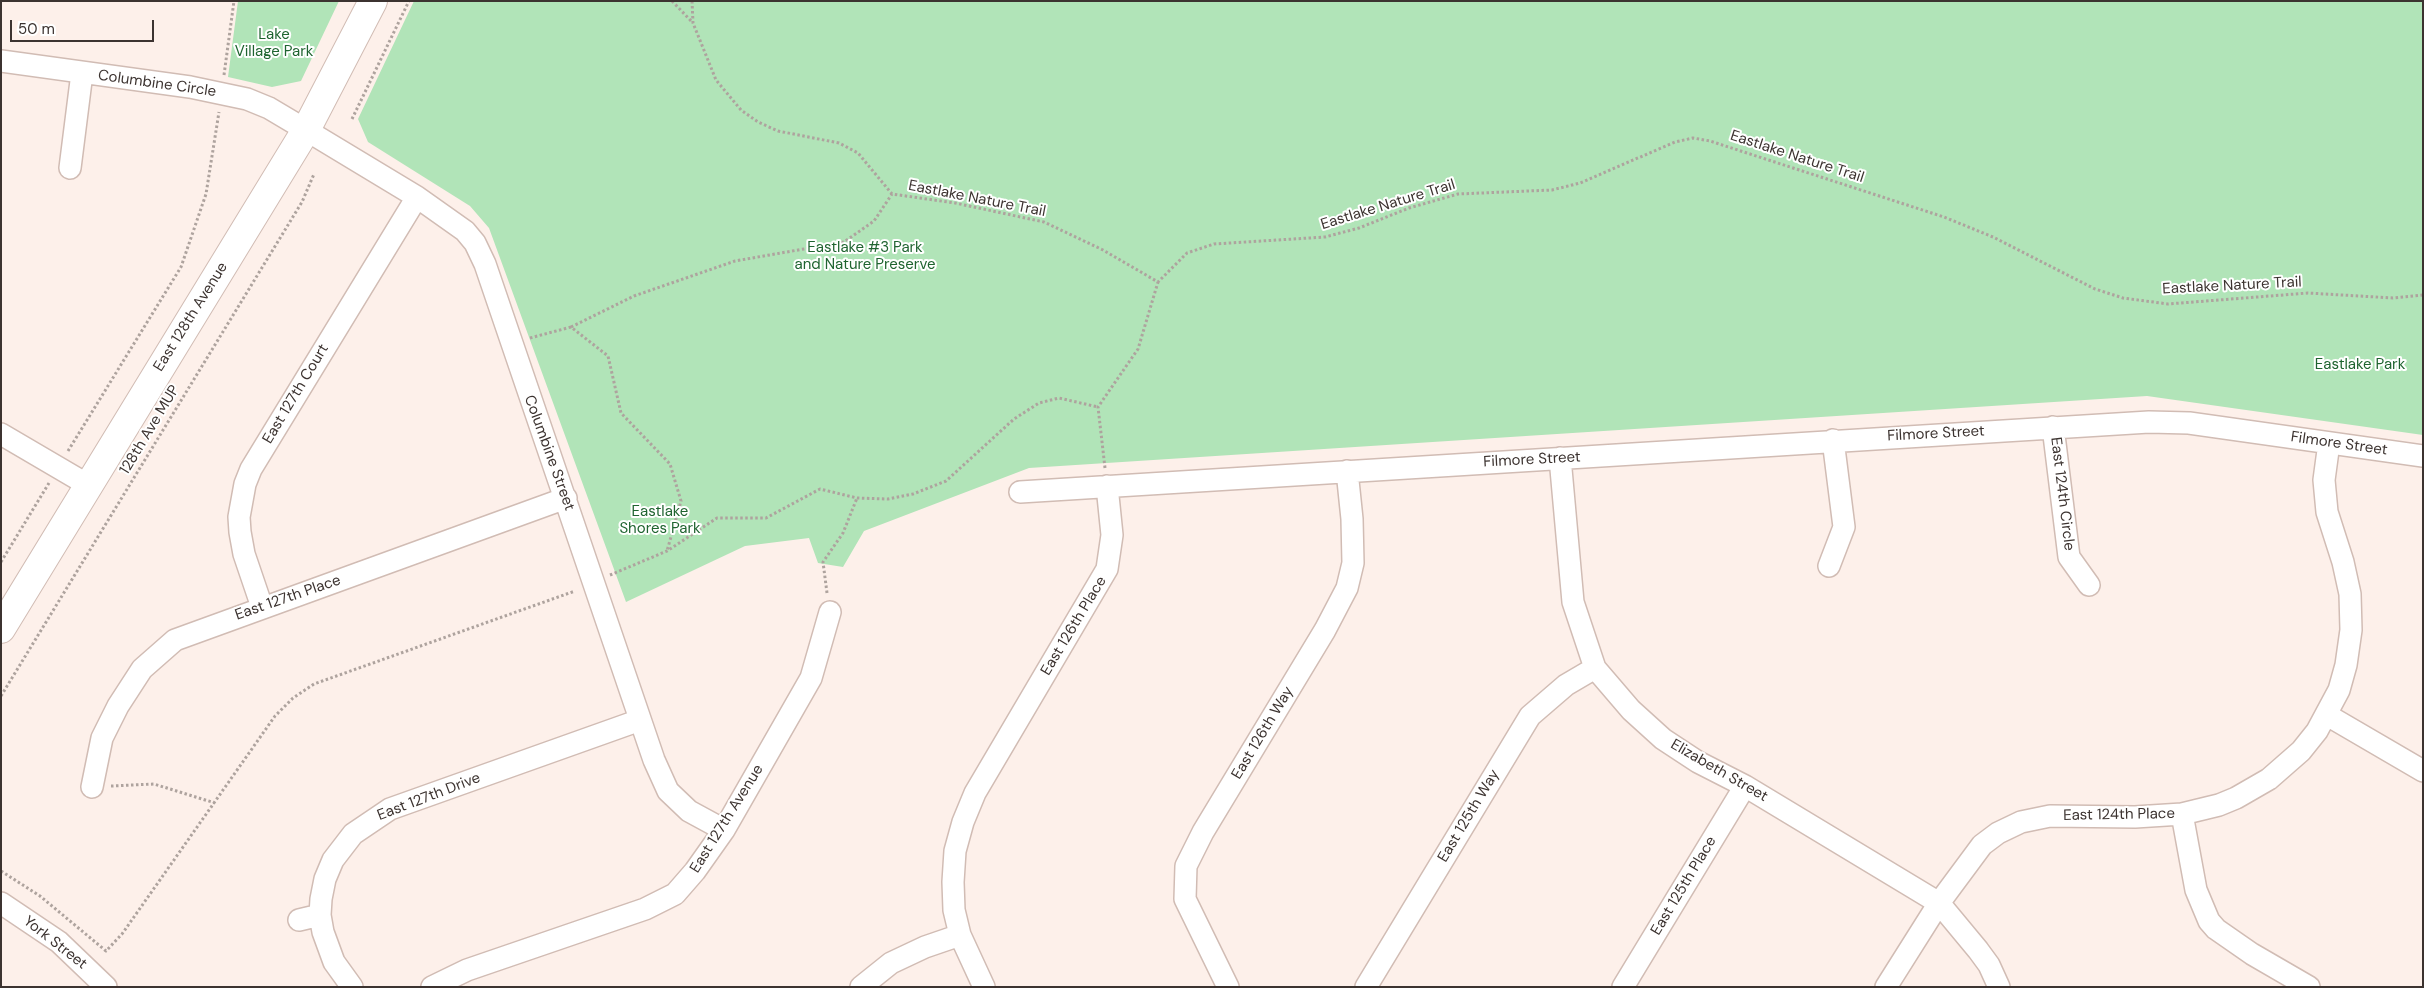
<!DOCTYPE html>
<html>
<head>
<meta charset="utf-8">
<style>
  body { margin:0 }
  #map { position:relative; width:2424px; height:988px; overflow:hidden; background:#fdf0ea; font-family:"DM Sans",sans-serif }
  canvas { display:block }
  .frame { position:absolute; inset:0; border:2px solid #3c3330; pointer-events:none }
  .scale { position:absolute; left:10px; top:20px; width:144px; height:22px; box-sizing:border-box; border:2px solid #3c3330; border-top:0; padding-left:6px; font-size:15px; line-height:18px; white-space:nowrap; color:#3c3330; -webkit-text-stroke:4px #fff; paint-order:stroke }
</style>
</head>
<body>
<div id="map">
<canvas width="2424" height="988"></canvas>
<div class="frame"></div>
<div class="scale">50 m</div>
</div>
<script>
const ctx = document.querySelector('canvas').getContext('2d');
ctx.lineJoin = 'round';
function fillPath(path, color) { ctx.fillStyle = color; ctx.fill(path, 'evenodd'); }
const shape = rows => new Path2D(rows.map(r => 'M' + r).join(''));
function strokePath(path, color, width, dash) { ctx.strokeStyle = color; ctx.lineWidth = width; ctx.lineCap = dash ? 'butt' : 'round'; ctx.setLineDash(dash || []); ctx.stroke(path); }
function label(font, color, halo, rows, align = 'center') {
  ctx.font = font + ' "DM Sans",sans-serif'; ctx.lineWidth = 4; ctx.setLineDash([]); ctx.textBaseline = 'middle'; ctx.strokeStyle = halo; ctx.fillStyle = color; for (const [text, x, y, turn = 0] of rows) {
    ctx.save(); ctx.translate(x, y); ctx.rotate((+turn || 0) * Math.PI / 180); ctx.textAlign = isNaN(turn) ? turn : align; if (halo) ctx.strokeText(text, 0, 0); ctx.fillText(text, 0, 0); ctx.restore();
  }
}
const green = shape([
  [238,1,339,1,301,81,272,87,228,77],
  [414,1,2423,1,2423,435,2147,396,1029,468,864,531,843,567,818,563,809,538,745,546,626,602,489,228,470,206,368,142,358,119]
]);
const path = shape([
  [672,1,693,23],
  [692,1,693,23,716,80,741,110,758,122,778,131,839,143,858,153,892,194,955,203,1044,222,1103,250,1158,282,1187,253,1214,244,1325,237,1359,228,1409,208,1458,194,1552,190,1580,183,1675,142,1693,138,1710,141,1944,217,1993,237,2095,289,2123,298,2168,304,2308,293,2393,298,2423,295],
  [224,75,234,1],
  [352,119,409,1],
  [571,327,634,296,735,261,844,242,874,221,892,194],
  [530,338,571,327,608,356,621,413,670,464,681,501,667,551],
  [68,451,181,267,206,194,219,112],
  [1105,468,1098,407,1138,349,1158,282],
  [1,562,49,483],
  [610,575,667,551,717,518,766,518,820,489,857,498,888,499,913,494,946,481,1014,419,1039,403,1059,398,1098,407],
  [827,593,823,562,843,533,857,498],
  [1,696,302,202,314,174],
  [111,786,154,784,215,803],
  [1,871,40,896,106,951,122,934,275,716,293,698,314,684,575,591]
]);
const minor = shape([
  [1,61,190,87,247,99,269,108,306,130,417,197,465,231,475,243,485,264,654,760,668,791,689,811,724,830],
  [70,168,82,73],
  [2053,427,2069,557,2089,585],
  [1,434,88,485],
  [1560,458,1573,602,1595,668,1631,710,1663,739,1698,762,1745,786,1939,903,1978,950,1989,965,1999,987],
  [1020,492,2149,422,2189,423,2423,456],
  [1829,566,1844,527,1833,440],
  [262,607,244,554,240,532,239,517,245,484,251,469,417,197],
  [2327,715,2423,771],
  [92,787,102,738,118,706,142,669,175,640,566,498],
  [2182,814,2196,890,2209,921,2216,929,2252,954,2309,987],
  [1,903,59,942,106,987],
  [299,920,320,915],
  [352,987,334,962,323,932,320,915,321,899,325,879,333,860,353,834,390,809,640,720],
  [432,987,467,970,645,909,675,894,695,871,724,830,811,678,830,612],
  [861,987,891,963,925,947,960,935],
  [984,987,960,935,954,910,953,882,955,851,963,822,975,793,1107,569,1112,535,1107,486],
  [1228,987,1185,899,1186,866,1203,832,1325,630,1347,588,1353,563,1352,519,1347,471],
  [1366,987,1530,716,1566,685,1595,668],
  [1623,987,1745,786],
  [1886,987,1939,903,1982,845,1998,833,2021,822,2050,816,2135,817,2182,814,2219,805,2236,798,2269,779,2301,751,2317,731,2339,690,2346,665,2351,630,2350,594,2343,562,2327,512,2324,480,2329,443]
]);
const major = shape([
  [1,629,306,130,373,1]
]);
const parkNames = [
  ["Lake",274,35],
  ["Village Park",274,52],
  ["Eastlake #3 Park",865,248],
  ["and Nature Preserve",865,265],
  ["Eastlake Park",2360,365],
  ["Eastlake",660,512],
  ["Shores Park",660,529]
];
const streetNames = [
  ["Columbine Circle",157,84,8],
  ["Eastlake Nature Trail",1797,157,18],
  ["Eastlake Nature Trail",977,199,11],
  ["Eastlake Nature Trail",1388,205,-17],
  ["Eastlake Nature Trail",2232,286,-3],
  ["East 128th Avenue",191,317,-58],
  ["East 127th Court",296,394,-59],
  ["128th Ave MUP",150,430,-59],
  ["Filmore Street",1936,434,-3],
  ["Filmore Street",2339,444,8],
  ["Columbine Street",549,453,70],
  ["Filmore Street",1532,460,-3],
  ["East 124th Circle",2062,494,83],
  ["East 127th Place",288,598,-19],
  ["East 126th Place",1074,626,-59],
  ["East 126th Way",1263,733,-59],
  ["Elizabeth Street",1719,771,30],
  ["East 127th Drive",429,797,-21],
  ["East 124th Place",2119,815,-1],
  ["East 125th Way",1469,816,-59],
  ["East 127th Avenue",727,819,-58],
  ["East 125th Place",1684,886,-59],
  ["York Street",55,943,38]
];
fillPath(green, '#b1e4b8');
strokePath(minor, '#d1bcb4', 24);
strokePath(major, '#d1bcb4', 30);
strokePath(path, '#aea39e', 3, [2.5, 2.5]);
strokePath(minor, '#fff', 21);
strokePath(major, '#fff', 28);
label('15px', '#1f6430', '#fff', parkNames);
label('15px', '#3c3330', '#fff', streetNames);
</script>
</body>
</html>
